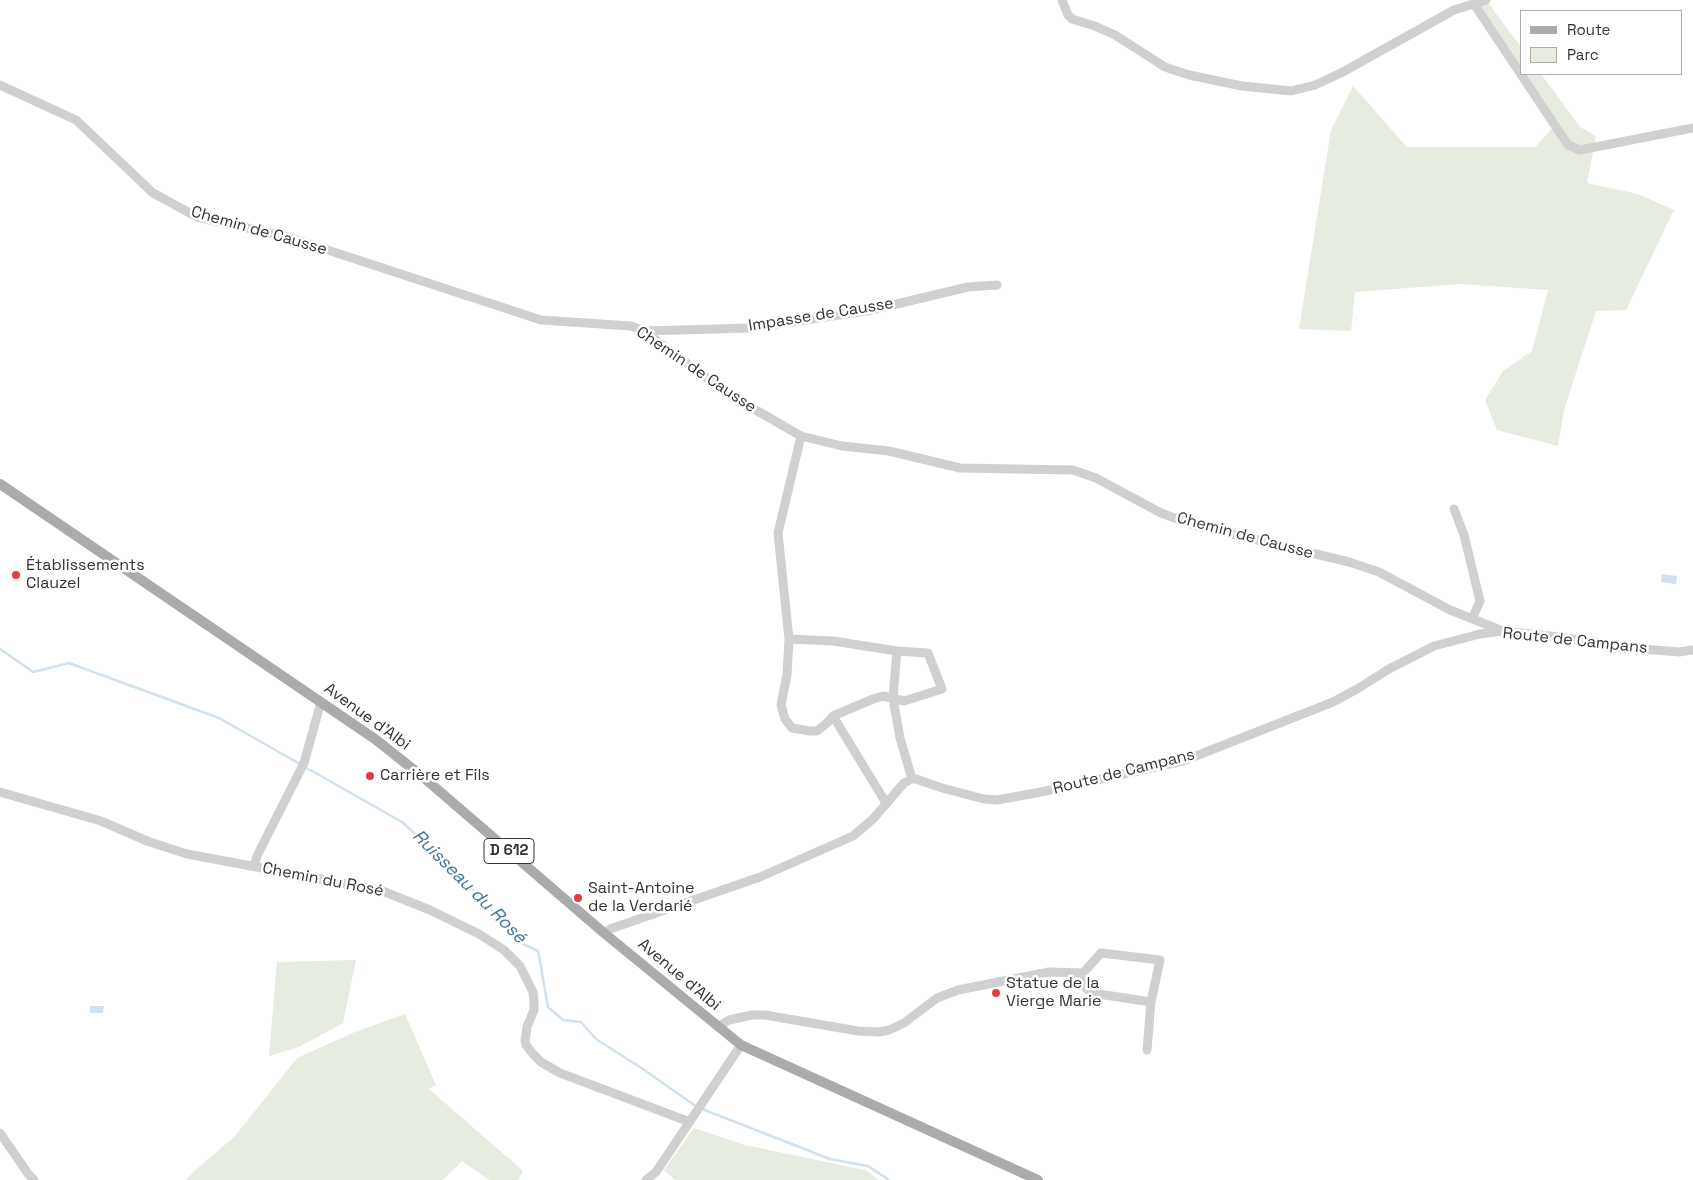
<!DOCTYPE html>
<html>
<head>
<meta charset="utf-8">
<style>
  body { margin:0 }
  #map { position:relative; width:1693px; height:1180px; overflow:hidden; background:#fff; font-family:"Space Grotesk",sans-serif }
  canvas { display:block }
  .legend { position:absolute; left:1520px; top:10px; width:162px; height:65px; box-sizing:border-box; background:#fff; border:1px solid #adadad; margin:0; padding:6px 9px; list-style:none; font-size:15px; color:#333 }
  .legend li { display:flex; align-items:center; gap:10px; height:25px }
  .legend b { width:25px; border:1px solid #adadad }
</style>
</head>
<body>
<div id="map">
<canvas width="1693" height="1180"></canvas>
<ul class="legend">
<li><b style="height:6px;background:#ababab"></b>Route</li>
<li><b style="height:14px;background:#e6ecdf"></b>Parc</li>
</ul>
</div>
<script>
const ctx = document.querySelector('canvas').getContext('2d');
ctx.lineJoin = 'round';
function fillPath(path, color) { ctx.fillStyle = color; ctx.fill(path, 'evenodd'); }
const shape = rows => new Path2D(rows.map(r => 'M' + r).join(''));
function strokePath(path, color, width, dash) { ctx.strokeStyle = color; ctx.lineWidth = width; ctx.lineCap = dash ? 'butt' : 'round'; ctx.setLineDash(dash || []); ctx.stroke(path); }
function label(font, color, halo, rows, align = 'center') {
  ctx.font = font + ' "Space Grotesk",sans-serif'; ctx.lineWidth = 5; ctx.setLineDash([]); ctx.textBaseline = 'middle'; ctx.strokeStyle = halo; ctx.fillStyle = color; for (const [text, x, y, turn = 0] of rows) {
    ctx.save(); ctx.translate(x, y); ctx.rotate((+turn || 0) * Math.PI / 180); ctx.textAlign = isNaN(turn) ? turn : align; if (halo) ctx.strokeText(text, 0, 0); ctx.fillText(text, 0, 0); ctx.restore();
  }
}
const green = shape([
  [1488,3,1522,48,1522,74,1541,74,1580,127,1596,136,1587,183,1638,194,1674,210,1626,310,1596,311,1564,410,1558,446,1497,430,1485,400,1503,371,1532,351,1548,290,1460,284,1355,292,1351,331,1299,329,1331,130,1353,86,1407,147,1535,147,1552,129,1473,8],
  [356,960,343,1023,299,1047,269,1056,277,962],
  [405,1014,436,1085,429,1089,523,1171,518,1180,489,1180,462,1161,443,1180,186,1180,191,1174,235,1136,297,1058,355,1032],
  [694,1128,745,1145,865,1170,879,1180,675,1180,664,1170]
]);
const water = shape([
  [1662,574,1677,576,1676,584,1661,582],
  [90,1006,104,1006,103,1013,90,1013]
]);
const stream = shape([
  [0,649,33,672,69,663,219,718,300,764],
  [305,767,402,822,454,869,523,944,538,951,548,1007,563,1020,581,1022,596,1039,643,1069,697,1107],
  [702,1109,830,1159,868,1166,889,1180]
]);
const minor = shape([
  [1062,0,1068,15,1072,19,1095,26,1115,35,1165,67,1189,75,1242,86,1291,91,1315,85,1341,73,1454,10,1486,0],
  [1474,4,1568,145,1580,150,1693,128],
  [0,85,76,120,153,193,197,217,288,237,541,320,631,326,644,331,728,394,801,436,842,446,889,451,960,468,1073,470,1096,478,1161,513,1191,524,1349,562,1379,572,1450,610,1503,631],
  [644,331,750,328,867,311,968,287,997,285],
  [1454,509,1464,535,1480,601,1472,619],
  [789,639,833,641,897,651,928,653,942,689,904,701,883,696,873,699,833,716,827,723,817,731,810,731,792,728,785,719,781,705,787,675,789,639,778,533,801,436],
  [897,651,893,698,900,738,912,779],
  [833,716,886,803],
  [0,792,101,821,147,841,187,854,380,890,430,910,479,934,504,950,520,966,533,992,534,1001,534,1010,527,1027,525,1041,526,1045,533,1054,541,1062,560,1073,690,1122],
  [254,866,257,856,304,763,321,702],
  [604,933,610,929,760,877,853,836,873,819,904,783,912,779,916,779,942,788,984,799,997,800,1041,792,1183,761,1333,702,1357,689,1389,669,1434,646,1480,634,1503,631,1567,638,1606,646,1679,652,1693,650],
  [1083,973,1101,953,1160,960,1151,1002,1147,1050],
  [1083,973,1086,988,1092,993,1151,1002],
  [718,1027,729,1020,752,1015,765,1015,858,1031,879,1032,889,1030,904,1023,937,998,958,990,1049,972,1083,973],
  [0,1133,29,1175,34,1180],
  [646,1180,656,1172,741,1045]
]);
const major = shape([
  [0,484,375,739,423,777,604,933,741,1045,1038,1180]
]);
const markers = [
  [16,575,5,"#e63946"],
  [370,776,5,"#e63946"],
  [578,898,5,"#e63946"],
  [996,993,5,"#e63946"]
];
const shields = [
  [509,851,50]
];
const shieldNames = [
  ["D 612",509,851]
];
const streetNames = [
  ["Chemin de Causse",259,231,16],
  ["Impasse de Causse",821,315,-9],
  ["Chemin de Causse",696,370,34],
  ["Chemin de Causse",1245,536,15],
  ["Route de Campans",1575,641,6],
  ["Avenue d'Albi",367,717,36],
  ["Route de Campans",1124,772,-14],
  ["Chemin du Rosé",323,880,11],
  ["Avenue d'Albi",679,975,40]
];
const poiNames = [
  ["Établissements",26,566],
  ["Clauzel",26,584],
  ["Carrière et Fils",380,776],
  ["Saint-Antoine",588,889],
  ["de la Verdarié",588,907],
  ["Statue de la",1006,984],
  ["Vierge Marie",1006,1002]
];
const waterNames = [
  ["Ruisseau du Rosé",469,887,45]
];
fillPath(green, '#e6ecdf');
fillPath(water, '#cfe2ee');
strokePath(stream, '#cfe2ee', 2.5);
strokePath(minor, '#d0d0d0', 9);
strokePath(major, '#ababab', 10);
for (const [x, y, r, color] of markers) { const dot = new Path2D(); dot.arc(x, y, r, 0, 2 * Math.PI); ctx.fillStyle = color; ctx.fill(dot); strokePath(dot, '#fff', 2); }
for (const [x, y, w] of shields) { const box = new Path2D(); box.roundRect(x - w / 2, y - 12.5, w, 25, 4); ctx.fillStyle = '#fff'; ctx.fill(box); strokePath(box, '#333', 1); }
label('bold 15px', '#333', null, shieldNames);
label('16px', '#333', '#fff', streetNames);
label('16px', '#333', '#fff', poiNames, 'left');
label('italic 18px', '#3f7597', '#fff', waterNames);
</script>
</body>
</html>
